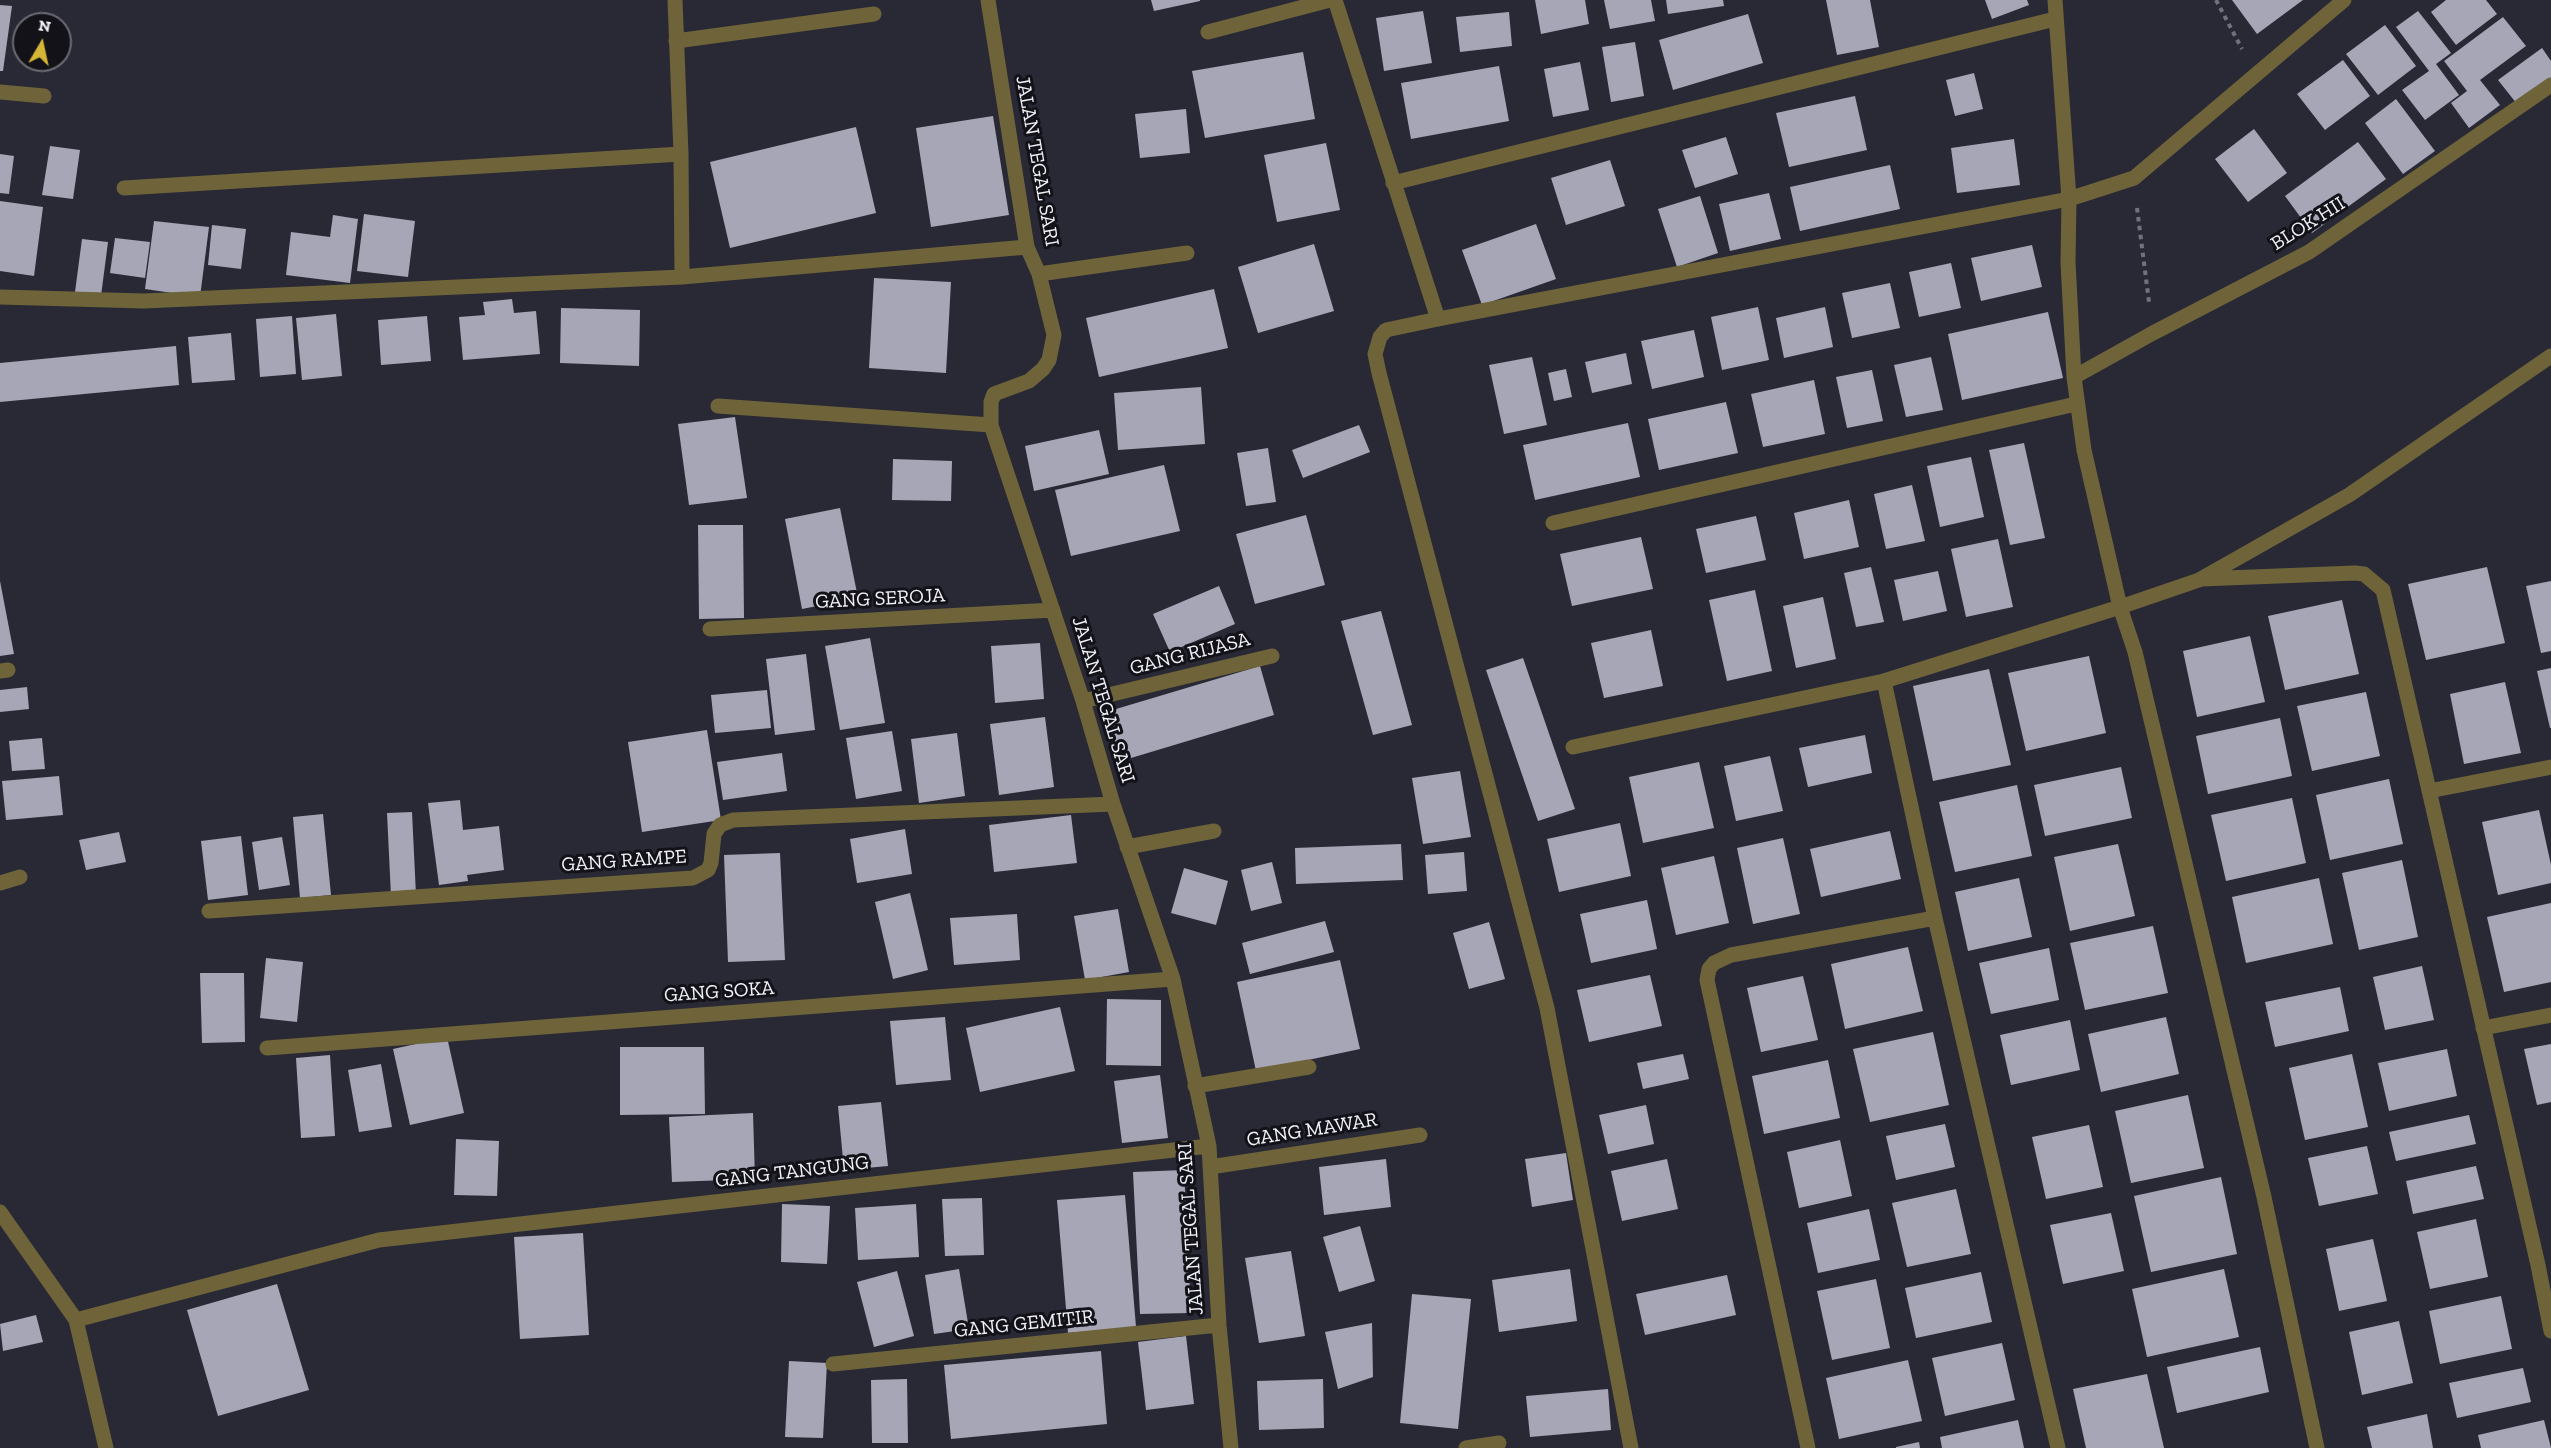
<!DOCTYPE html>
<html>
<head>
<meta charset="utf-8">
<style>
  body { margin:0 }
  #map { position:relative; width:2551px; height:1448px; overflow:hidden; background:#292936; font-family:"Zilla Slab",serif }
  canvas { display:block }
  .north { position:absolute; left:12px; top:12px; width:60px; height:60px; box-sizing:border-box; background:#121218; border:2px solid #6b6b72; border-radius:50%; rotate:9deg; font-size:16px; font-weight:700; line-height:24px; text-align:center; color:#f1f1fa }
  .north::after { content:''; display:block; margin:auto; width:21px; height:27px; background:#d5b535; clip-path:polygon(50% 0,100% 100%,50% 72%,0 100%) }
</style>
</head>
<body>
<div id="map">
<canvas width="2551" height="1448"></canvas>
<div class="north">N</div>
</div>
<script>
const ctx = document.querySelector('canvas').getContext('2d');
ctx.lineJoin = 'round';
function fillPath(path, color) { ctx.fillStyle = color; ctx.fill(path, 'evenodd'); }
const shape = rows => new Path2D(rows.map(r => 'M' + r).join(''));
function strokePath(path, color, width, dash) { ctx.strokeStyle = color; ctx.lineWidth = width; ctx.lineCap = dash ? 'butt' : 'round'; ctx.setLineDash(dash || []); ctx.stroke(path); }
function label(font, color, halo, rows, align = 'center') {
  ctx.font = font + ' "Zilla Slab",serif'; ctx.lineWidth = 6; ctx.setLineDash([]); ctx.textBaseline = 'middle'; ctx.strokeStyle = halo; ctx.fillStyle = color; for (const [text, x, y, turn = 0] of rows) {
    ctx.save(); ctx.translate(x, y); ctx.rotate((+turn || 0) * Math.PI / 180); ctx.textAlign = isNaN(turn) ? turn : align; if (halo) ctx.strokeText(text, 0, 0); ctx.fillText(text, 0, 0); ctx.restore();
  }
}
const building = shape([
  [1151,0,1200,0,1200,1,1154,11],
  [1535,0,1585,0,1589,24,1541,34],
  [1604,0,1651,0,1655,21,1610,29],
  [1666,0,1723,0,1724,6,1668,14],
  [1826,0,1870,0,1879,47,1837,55],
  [1985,0,2027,0,2029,5,1992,19],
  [2232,0,2303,0,2257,34],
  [2446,0,2486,0,2497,14,2456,45,2431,12],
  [0,5,12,6,3,71,0,71],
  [1423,11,1432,63,1384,71,1376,18],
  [2418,11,2451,53,2436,64,2459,95,2425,120,2402,90,2429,71,2396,27],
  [1509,12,1512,46,1460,52,1456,17],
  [1748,14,1763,63,1673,90,1659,40],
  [2503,17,2526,46,2480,80,2500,105,2469,128,2451,103,2467,91,2444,61],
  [2385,25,2416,66,2378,95,2346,54],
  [1635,42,1644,96,1611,102,1602,47],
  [2542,48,2551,61,2551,78,2517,104,2498,80],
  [1303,52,1315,119,1205,138,1192,71],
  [2343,60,2370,96,2325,130,2297,94],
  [1580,62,1589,110,1553,117,1544,69],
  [1499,66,1509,121,1411,139,1401,83],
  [1974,73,1983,109,1955,116,1946,80],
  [1855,96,1867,150,1789,167,1776,113],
  [2396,99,2435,151,2403,174,2365,123],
  [1186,109,1190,153,1140,158,1135,114],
  [993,116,1009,215,931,227,916,128],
  [856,127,876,213,730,248,710,162],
  [2254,129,2287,173,2248,202,2215,159],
  [1726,137,1738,174,1695,188,1682,150],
  [2014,139,2020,185,1957,193,1951,148],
  [2358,142,2386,179,2312,233,2285,196],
  [1326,143,1340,210,1277,222,1264,155],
  [50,146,80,150,73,199,42,195],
  [0,154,14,156,9,194,0,193],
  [1610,160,1625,206,1566,225,1551,178],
  [1890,165,1900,209,1800,231,1790,187],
  [1769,193,1781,239,1730,251,1719,204],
  [1700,196,1718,253,1677,267,1658,209],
  [0,201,43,207,34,276,0,271],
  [364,214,415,221,408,277,357,271],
  [333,215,358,219,350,283,286,275,291,232,330,237],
  [154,221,209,227,200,297,145,289],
  [1536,224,1556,279,1482,305,1462,250],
  [212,225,246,229,241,269,208,265],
  [115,238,150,242,145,278,110,273],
  [82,239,108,242,101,296,75,292],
  [1314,244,1334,311,1258,333,1238,267],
  [2032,245,2042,287,1981,301,1971,258],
  [1951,263,1961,308,1919,317,1909,272],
  [874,278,951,282,946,373,869,368],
  [1890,283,1900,328,1852,338,1842,293],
  [1214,289,1228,348,1099,377,1086,318],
  [512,299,514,313,536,311,540,354,463,360,459,317,485,315,483,302],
  [1758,307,1769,360,1722,370,1711,317],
  [1825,307,1833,347,1784,358,1776,318],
  [561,308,640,310,639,366,560,363],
  [2048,312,2063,378,1962,400,1948,334],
  [336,314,342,376,302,380,296,318],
  [292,316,296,374,260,377,256,319],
  [427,316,431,361,381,365,378,320],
  [1694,330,1704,377,1652,389,1641,341],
  [231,333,235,380,192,383,188,337],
  [176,346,179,385,0,402,0,363],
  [1626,353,1632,384,1592,393,1585,362],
  [1532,357,1547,425,1504,434,1489,365],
  [1931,357,1943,410,1906,417,1894,365],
  [1566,369,1572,397,1554,401,1548,373],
  [1872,370,1883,421,1847,428,1836,377],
  [1814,380,1825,434,1763,447,1751,394],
  [1201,387,1205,444,1118,450,1114,393],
  [1726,402,1738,453,1659,470,1648,419],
  [735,417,747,498,689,505,678,424],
  [1628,423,1640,477,1535,500,1523,445],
  [1359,425,1370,452,1303,478,1292,450],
  [1099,430,1109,474,1034,491,1025,446],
  [2024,443,2045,538,2010,545,1989,450],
  [1268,448,1276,502,1246,506,1237,453],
  [1971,457,1984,517,1940,527,1927,466],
  [893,459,952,461,951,501,892,500],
  [1164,465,1180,531,1071,556,1055,490],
  [1912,485,1925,541,1886,549,1874,494],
  [1849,500,1859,547,1804,559,1794,513],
  [840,508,858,598,802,609,785,519],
  [1306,515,1325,585,1255,604,1236,534],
  [1756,516,1766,560,1706,573,1696,529],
  [698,525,743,525,744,618,699,619],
  [1641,537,1653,589,1572,606,1560,554],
  [1998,539,2013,607,1966,617,1951,549],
  [1871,567,1884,622,1856,627,1844,573],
  [2487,567,2505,643,2426,660,2408,584],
  [1938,571,1947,611,1903,621,1894,580],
  [0,581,14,654,0,656],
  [2551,581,2551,651,2541,653,2526,586],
  [1219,586,1235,624,1170,652,1153,614],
  [1755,590,1772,671,1727,681,1709,600],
  [1823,597,1836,659,1796,668,1783,606],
  [2342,600,2359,674,2285,690,2268,616],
  [1381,611,1412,725,1373,735,1341,621],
  [1651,630,1663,686,1604,698,1591,643],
  [2250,636,2265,702,2197,717,2183,651],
  [870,638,885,723,840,730,825,646],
  [1040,643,1044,699,995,703,991,646],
  [806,654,815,730,775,735,766,659],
  [2089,656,2106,733,2026,751,2008,673],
  [1523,658,1575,809,1538,821,1486,670],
  [1260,666,1274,715,1121,761,1106,712],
  [2551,668,2551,728,2550,728,2537,671],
  [1989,669,2011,765,1933,781,1913,686],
  [2505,682,2521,753,2464,764,2450,694],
  [27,687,29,709,0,712,0,690],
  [767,690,771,728,715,733,711,695],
  [2366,692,2380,756,2312,771,2297,706],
  [1045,717,1054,787,999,795,990,724],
  [2280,718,2292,776,2208,794,2196,736],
  [707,730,721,820,642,832,628,742],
  [892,731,902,791,856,799,846,738],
  [957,733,965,796,919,803,911,739],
  [1865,735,1872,773,1808,787,1799,748],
  [42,738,45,769,12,771,9,741],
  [782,753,787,791,723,800,717,762],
  [1770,756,1783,811,1736,821,1724,766],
  [1699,762,1714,828,1643,843,1629,777],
  [2121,767,2132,818,2045,836,2034,785],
  [1460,771,1471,837,1423,844,1412,778],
  [59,776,63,815,6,820,2,781],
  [2389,779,2403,844,2330,860,2316,795],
  [2017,785,2032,856,1955,872,1939,802],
  [2292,798,2306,863,2226,881,2211,815],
  [460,800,463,830,499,826,504,870,467,875,468,881,439,885,428,803],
  [2539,810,2551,865,2551,883,2498,895,2482,822],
  [412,812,416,895,391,896,387,813],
  [323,814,331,895,300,898,293,817],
  [1071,815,1077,863,994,872,989,825],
  [1620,823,1631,876,1559,892,1547,839],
  [905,829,912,874,857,883,850,839],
  [1890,831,1901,879,1821,897,1810,849],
  [119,832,126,862,86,870,79,840],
  [241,836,248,895,208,900,201,841],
  [282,837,290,885,259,890,252,842],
  [1783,838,1800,914,1753,924,1737,848],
  [1401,844,1403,880,1296,884,1295,848],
  [2118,844,2135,916,2070,931,2054,857],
  [1464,852,1467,891,1428,894,1425,855],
  [780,853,785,960,728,962,724,855],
  [1714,856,1729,923,1676,935,1661,868],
  [2402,860,2418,937,2359,950,2342,873],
  [1272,862,1282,903,1251,911,1241,870],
  [1184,868,1228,881,1216,925,1171,913],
  [2019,878,2032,937,1968,951,1955,892],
  [2319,878,2333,944,2246,963,2232,897],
  [910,893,928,970,893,979,875,902],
  [1647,900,1657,949,1591,963,1580,914],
  [2551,903,2551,982,2504,992,2487,917],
  [1118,909,1129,972,1085,980,1074,916],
  [1017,914,1020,960,954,965,950,918],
  [1325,921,1334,952,1250,974,1242,943],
  [1489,922,1505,979,1469,989,1453,933],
  [2153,926,2168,993,2085,1010,2070,943],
  [1908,947,1923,1011,1845,1029,1831,964],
  [2049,948,2059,1000,1991,1014,1979,963],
  [266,958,303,962,297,1022,260,1018],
  [1340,960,1360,1049,1256,1071,1237,982],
  [2422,966,2434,1020,2385,1030,2373,977],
  [200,973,244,973,245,1042,202,1043],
  [1650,975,1662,1026,1589,1042,1577,990],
  [1803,976,1818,1040,1761,1052,1747,988],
  [2340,987,2349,1031,2275,1047,2265,1002],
  [1107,999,1161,1000,1161,1066,1106,1065],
  [1060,1007,1075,1071,980,1092,966,1028],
  [945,1017,951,1080,896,1085,890,1021],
  [2166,1017,2179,1074,2101,1092,2088,1034],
  [2070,1020,2080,1070,2011,1085,2000,1035],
  [1933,1032,1949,1105,1870,1122,1853,1049],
  [447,1037,464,1113,410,1125,393,1049],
  [2551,1044,2551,1102,2537,1105,2524,1049],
  [620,1047,704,1047,705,1114,620,1115],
  [2447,1049,2457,1096,2389,1111,2378,1063],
  [1683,1054,1689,1079,1643,1089,1637,1063],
  [2352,1054,2368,1127,2305,1140,2289,1068],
  [330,1055,335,1136,301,1138,296,1058],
  [1828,1060,1840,1118,1764,1134,1752,1076],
  [381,1064,392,1127,359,1132,348,1070],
  [1160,1075,1168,1138,1122,1143,1114,1081],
  [2188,1095,2204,1168,2131,1183,2115,1111],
  [881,1102,888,1166,844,1170,838,1106],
  [1646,1105,1654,1144,1608,1154,1599,1115],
  [753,1113,755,1179,672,1182,669,1117],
  [2469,1115,2476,1144,2396,1161,2389,1132],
  [1945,1124,1955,1167,1896,1180,1886,1136],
  [2089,1125,2103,1187,2046,1199,2032,1137],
  [456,1139,499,1141,497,1196,454,1195],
  [1840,1140,1852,1196,1799,1208,1787,1152],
  [2367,1146,2378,1194,2319,1206,2308,1158],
  [1566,1153,1573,1200,1532,1207,1525,1159],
  [1386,1159,1391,1207,1324,1215,1319,1167],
  [1667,1159,1678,1209,1622,1221,1611,1171],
  [2476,1166,2484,1199,2413,1214,2406,1181],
  [1184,1170,1191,1313,1140,1314,1133,1172],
  [2221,1177,2237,1254,2151,1272,2134,1196],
  [1956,1189,1971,1254,1907,1267,1892,1203],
  [1125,1195,1136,1327,1068,1333,1057,1200],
  [982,1198,984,1255,945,1256,942,1199],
  [782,1204,830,1206,827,1264,781,1262],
  [916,1204,919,1257,858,1260,855,1208],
  [1869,1209,1880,1260,1818,1273,1807,1223],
  [2111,1213,2124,1271,2063,1284,2050,1225],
  [2476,1219,2488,1277,2430,1289,2417,1232],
  [1360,1226,1375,1281,1339,1292,1323,1237],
  [583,1233,589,1335,520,1339,514,1237],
  [2373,1239,2387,1301,2339,1311,2326,1249],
  [1291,1251,1305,1336,1259,1343,1245,1258],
  [959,1269,969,1329,934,1334,925,1275],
  [1570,1269,1577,1321,1499,1332,1492,1280],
  [2224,1269,2239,1337,2147,1357,2132,1289],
  [897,1271,914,1336,874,1347,857,1282],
  [1981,1272,1992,1322,1916,1338,1905,1288],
  [1727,1275,1736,1315,1645,1335,1636,1294],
  [1876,1279,1890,1348,1832,1360,1817,1291],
  [277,1284,309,1390,218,1416,187,1310],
  [1412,1294,1471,1299,1458,1429,1400,1423],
  [2501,1296,2512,1349,2440,1364,2429,1311],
  [36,1315,43,1342,3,1351,0,1324],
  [2399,1321,2413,1383,2362,1395,2349,1332],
  [1372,1323,1373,1377,1338,1389,1325,1332],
  [1186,1336,1194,1404,1146,1410,1138,1342],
  [2002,1343,2015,1400,1945,1416,1932,1358],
  [2260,1347,2269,1392,2177,1413,2167,1367],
  [1101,1351,1107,1424,951,1439,944,1365],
  [1908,1360,1922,1421,1839,1439,1826,1378],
  [789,1361,827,1363,823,1438,785,1437],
  [2523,1368,2531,1402,2457,1418,2449,1383],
  [2147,1374,2164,1448,2086,1448,2073,1389],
  [907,1379,908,1443,872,1443,871,1380],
  [1323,1379,1324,1428,1259,1430,1257,1381],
  [1608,1389,1611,1430,1530,1437,1526,1396],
  [2427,1414,2433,1448,2372,1448,2367,1427],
  [2018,1420,2024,1448,1942,1448,1940,1437],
  [2544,1420,2551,1448,2481,1448,2478,1435],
  [1919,1442,1920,1448,1896,1448,1896,1447]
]);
const path = shape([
  [2216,0,2242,49],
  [2137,208,2149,302]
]);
const minor = shape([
  [675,0,681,154,682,277],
  [988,0,1027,247,1039,274,1054,335,1049,360,1043,369,1029,381,994,394,991,402,991,425,1083,701,1113,804,1173,979,1209,1146,1219,1325,1231,1448],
  [1335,0,1438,319],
  [2055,0,2069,199,2068,262,2074,377,2084,450,2120,607,2135,652,2264,1197,2317,1448],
  [1208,32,1330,0],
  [676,41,874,14],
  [0,92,44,96],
  [1393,183,2055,19],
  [124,188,681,154],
  [1039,274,1187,253],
  [0,297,144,301,682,277,1027,247],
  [2074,377,2153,333,2309,252,2551,85],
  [718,406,991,425],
  [1553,523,2076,404],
  [2201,579,2355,573,2364,574,2383,590,2538,1265,2551,1331],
  [710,629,1053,610],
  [0,671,8,670],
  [1884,681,1935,918,2058,1448],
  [1083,701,1272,656],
  [1573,747,1884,681,2120,607,2199,580,2349,495,2551,356],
  [2429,791,2551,767],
  [1127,847,1214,831],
  [0,883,20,877],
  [209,911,693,878,708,870,711,863,714,834,720,825,733,820,1113,804],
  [2483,1028,2551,1015],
  [267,1048,1173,979],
  [1195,1086,1309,1067],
  [1210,1167,1420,1135],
  [0,1212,76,1320,106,1448],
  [76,1320,379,1240,1209,1146],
  [833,1364,1219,1325],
  [1466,1448,1499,1443],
  [1631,1448,1547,1008,1379,373,1375,354,1380,337,1386,330,1438,319,2069,199,2134,178,2344,0],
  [1808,1448,1707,980,1709,969,1714,963,1731,955,1935,918]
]);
const streetNames = [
  ["JALAN TEGAL SARI",1037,161,80],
  ["BLOK HII",2308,224,-32],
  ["GANG SEROJA",880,599,-3],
  ["GANG RIJASA",1190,654,-14],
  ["JALAN TEGAL SARI",1103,700,73],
  ["GANG RAMPE",624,861,-4],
  ["GANG SOKA",719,992,-4],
  ["GANG MAWAR",1312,1130,-9],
  ["GANG TANGUNG",792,1172,-7],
  ["JALAN TEGAL SARI",1191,1229,-94],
  ["GANG GEMITIR",1024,1324,-6]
];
fillPath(building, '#a6a6b7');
strokePath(path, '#72727d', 4, [4.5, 4.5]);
strokePath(minor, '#6f6439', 15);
label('20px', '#f1f1fa', '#121218', streetNames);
</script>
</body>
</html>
